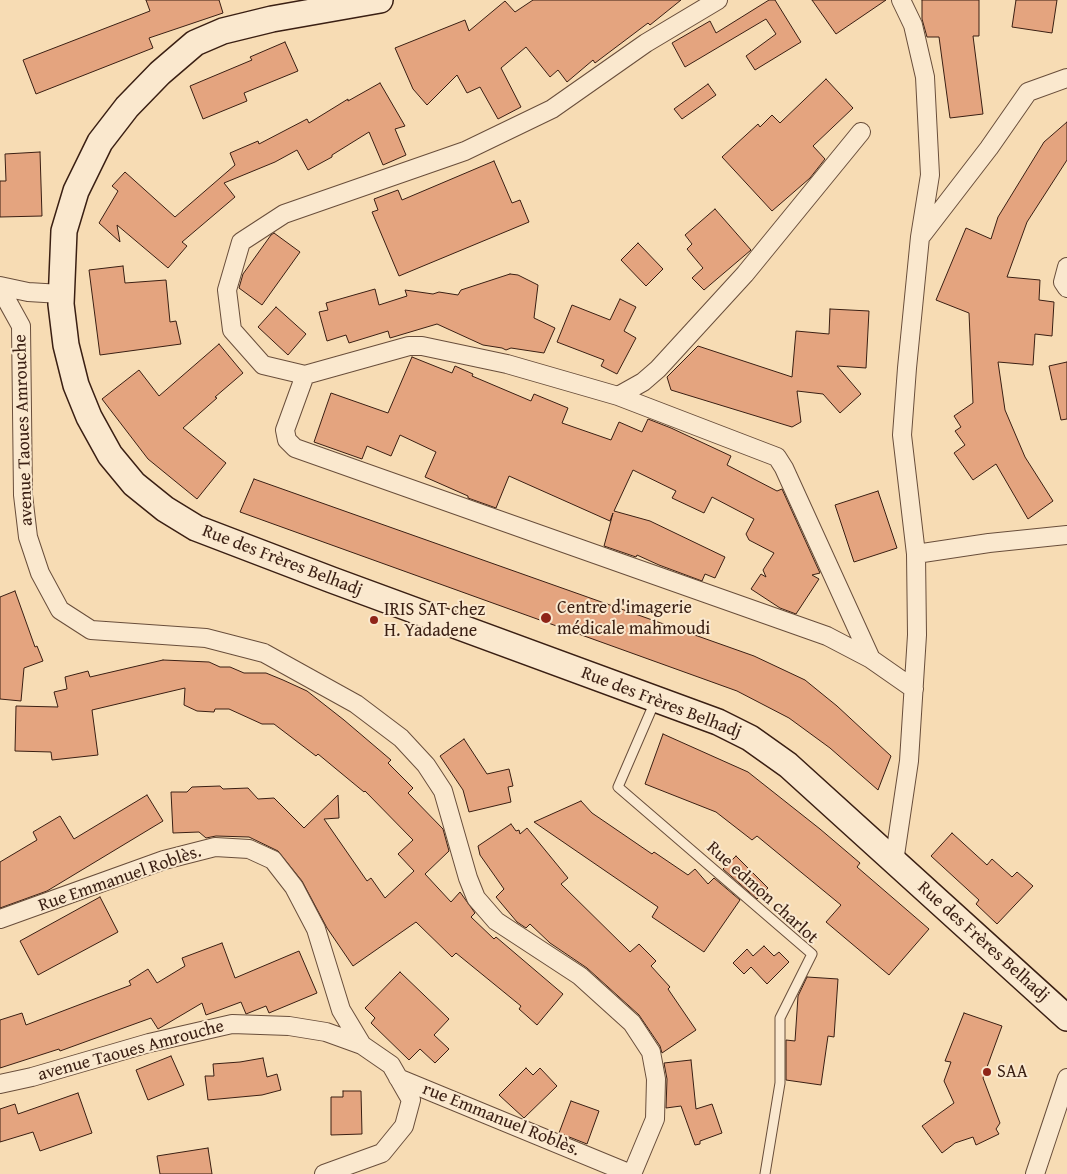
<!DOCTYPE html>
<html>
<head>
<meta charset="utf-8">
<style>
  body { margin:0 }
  canvas { display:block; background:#f7dcb4 }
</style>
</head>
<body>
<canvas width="1067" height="1174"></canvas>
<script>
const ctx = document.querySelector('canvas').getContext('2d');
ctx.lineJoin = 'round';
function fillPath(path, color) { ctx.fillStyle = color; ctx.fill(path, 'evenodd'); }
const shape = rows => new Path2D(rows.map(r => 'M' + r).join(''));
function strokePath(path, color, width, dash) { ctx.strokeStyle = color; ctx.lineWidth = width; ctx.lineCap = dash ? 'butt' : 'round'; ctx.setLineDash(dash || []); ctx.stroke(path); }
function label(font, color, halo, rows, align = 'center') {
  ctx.font = font + ' "Gentium Book Plus",serif'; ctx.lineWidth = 4; ctx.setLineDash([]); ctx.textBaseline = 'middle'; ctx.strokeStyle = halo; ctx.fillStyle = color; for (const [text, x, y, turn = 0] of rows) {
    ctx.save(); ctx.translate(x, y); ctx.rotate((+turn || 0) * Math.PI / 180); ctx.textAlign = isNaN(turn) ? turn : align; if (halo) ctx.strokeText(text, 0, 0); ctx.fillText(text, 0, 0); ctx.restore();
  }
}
const building = shape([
  [146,0,219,0,223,13,149,38,153,48,36,94,23,60,150,11,146,0],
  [533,0,681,0,650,25,648,23,595,63,593,60,567,82,558,70,550,77,526,47,501,68,521,107,498,119,480,87,467,93,457,75,427,105,413,89,395,48,465,20,469,31,505,1,515,12,533,0],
  [769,0,775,0,801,42,755,70,746,56,776,34,766,19,685,67,672,43,710,21,716,33,769,0],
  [812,0,886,0,836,34,812,0],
  [922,0,979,0,979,36,973,36,983,114,950,118,939,37,927,37,922,19,922,0],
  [1016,0,1057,0,1052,33,1012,27,1016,0],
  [285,42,298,71,244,93,247,101,203,119,190,86,252,60,250,57,285,42],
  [826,79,853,108,813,146,825,159,810,178,772,211,722,157,758,124,760,127,772,115,780,123,826,79],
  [380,83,405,126,395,129,406,155,383,165,369,132,332,155,332,157,308,170,297,150,275,162,224,183,235,197,182,242,187,246,168,268,117,225,120,242,99,223,118,191,112,186,125,172,175,217,235,165,230,153,258,141,259,144,307,119,309,123,348,99,348,101,380,83],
  [708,84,716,95,682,119,674,109,708,84],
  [1067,122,1067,160,1027,222,1007,277,1040,280,1039,300,1054,302,1052,336,1035,334,1033,365,998,362,1005,410,1025,457,1053,501,1028,519,996,464,973,480,954,453,965,445,955,431,961,427,954,416,973,403,969,313,936,300,966,228,991,239,998,217,1044,142,1067,122],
  [40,152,42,216,0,217,0,181,6,181,5,154,40,152],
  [494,161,512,203,520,200,529,222,399,276,372,212,378,210,374,199,398,190,402,200,494,161],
  [715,209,751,250,704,290,692,278,703,268,687,249,692,244,685,235,715,209],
  [274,233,300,252,262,305,239,288,243,274,271,235,274,233],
  [638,243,663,269,646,286,621,260,638,243],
  [123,266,125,283,166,280,170,322,176,321,181,344,100,355,89,270,123,266],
  [510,274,518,275,538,285,534,318,555,328,544,353,511,348,506,350,502,348,483,345,437,324,390,338,388,331,349,343,346,335,327,341,319,312,328,310,326,303,375,289,379,305,407,296,405,290,433,294,439,292,458,295,461,290,510,274],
  [620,299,636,307,624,331,636,338,617,374,601,366,604,360,557,342,572,305,610,320,620,299],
  [276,307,306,334,288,355,258,327,276,307],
  [830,309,869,311,866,368,837,366,861,394,840,413,823,394,797,391,801,422,792,427,671,390,667,377,698,346,792,377,796,331,829,334,830,309],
  [219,344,243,373,215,397,217,398,183,428,226,463,197,499,148,459,102,399,139,370,159,396,219,344],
  [412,357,452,373,455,366,473,374,472,376,531,401,534,394,568,408,562,423,611,440,619,422,642,432,648,419,671,428,731,456,727,465,777,491,782,489,820,573,812,575,819,579,796,614,780,608,751,589,761,574,766,577,763,570,774,553,749,540,746,534,754,519,712,497,704,513,672,498,676,491,633,470,614,511,650,521,725,557,715,578,705,574,702,581,659,565,637,555,636,557,604,546,613,513,610,521,509,476,496,508,468,498,468,496,425,477,436,452,400,435,391,456,367,446,362,459,314,442,331,393,388,413,412,357],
  [1067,362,1067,419,1061,420,1049,366,1067,362],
  [254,479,754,656,805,680,837,706,891,756,878,790,830,748,789,718,737,691,240,512,254,479],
  [878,491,897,548,854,562,835,505,878,491],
  [15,591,35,647,37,646,43,661,24,668,21,701,0,699,0,597,15,591],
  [163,660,209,662,220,667,230,667,244,673,266,673,283,680,307,691,344,720,391,760,388,763,413,788,408,793,443,829,449,851,425,874,451,902,460,892,475,913,471,917,494,939,496,937,563,994,537,1025,519,1009,521,1006,456,953,452,957,416,922,353,966,327,928,302,881,278,851,249,837,216,836,206,838,199,832,173,833,171,792,187,792,192,787,220,786,223,789,248,788,258,799,274,798,304,828,338,795,339,818,324,819,367,881,371,878,385,898,414,871,398,854,413,840,365,791,364,792,318,754,316,756,274,724,262,724,229,709,215,709,214,712,197,711,184,705,185,688,92,710,98,755,52,760,51,752,15,751,16,706,58,707,54,692,67,689,65,677,88,671,90,677,163,660],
  [663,734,748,772,820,829,860,863,857,867,929,929,889,975,826,922,841,905,757,836,752,840,716,812,645,784,663,734],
  [464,739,487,774,509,769,513,786,508,787,511,802,469,812,463,790,440,756,464,739],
  [147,795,163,821,47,891,0,908,0,862,37,840,33,832,60,816,74,839,147,795],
  [581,801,592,813,652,854,654,852,688,875,695,869,708,884,714,878,740,900,704,952,652,917,658,907,534,822,581,801],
  [511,824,516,831,519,830,520,834,527,828,568,878,561,884,630,952,639,944,656,961,651,966,670,987,668,989,696,1030,662,1053,660,1046,639,1015,587,968,550,943,530,924,526,928,517,922,496,897,504,889,480,855,478,846,511,824],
  [952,833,987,865,992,859,1012,877,1017,872,1033,886,997,924,976,904,979,900,931,856,952,833],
  [736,856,768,888,757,899,723,869,736,856],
  [100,897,118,932,38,975,20,941,100,897],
  [222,943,235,978,299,951,317,993,269,1013,266,1006,246,1014,241,1002,206,1015,202,1003,158,1029,151,1018,60,1051,59,1049,0,1068,0,1020,22,1013,26,1025,131,985,129,981,148,969,157,983,185,966,182,958,222,943],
  [764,946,774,956,779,952,789,962,767,984,751,967,744,974,733,963,747,949,753,956,764,946],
  [400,972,449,1019,434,1035,449,1049,435,1063,420,1049,409,1060,371,1023,375,1018,365,1008,400,972],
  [807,977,838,979,834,1037,828,1036,821,1085,786,1080,786,1040,795,1041,798,996,807,977],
  [964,1013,1002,1026,983,1078,1000,1123,996,1129,999,1134,976,1145,973,1137,955,1143,942,1153,922,1126,954,1103,944,1081,951,1062,945,1061,964,1013],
  [171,1056,184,1085,148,1100,136,1070,171,1056],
  [263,1058,267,1077,277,1074,281,1090,262,1095,208,1100,205,1076,214,1076,213,1064,240,1062,263,1058],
  [691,1060,696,1109,712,1104,722,1133,700,1141,700,1144,695,1145,681,1106,666,1108,667,1079,664,1063,691,1060],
  [526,1068,533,1075,540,1068,557,1086,524,1118,499,1095,526,1068],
  [343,1091,361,1091,362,1134,331,1135,331,1097,343,1097,343,1091],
  [78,1093,92,1133,40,1151,33,1132,0,1142,0,1109,15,1104,18,1114,78,1093],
  [571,1101,599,1111,587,1144,559,1133,571,1101],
  [208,1148,212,1174,160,1174,157,1156,208,1148]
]);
const lane = shape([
  [656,699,618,787,812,954,780,1018,780,1083,765,1174]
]);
const street = shape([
  [718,0,646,43,552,109,465,151,284,214,241,242,227,290,232,330,263,365,305,375,409,346,422,346,507,364,618,396,777,457,784,468,871,659],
  [922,235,989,148,1028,92,1067,78],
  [1067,267,1063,282,1067,288],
  [0,286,28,292,61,294],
  [0,292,5,297,21,326,23,495,28,537,40,573,60,610,91,630,206,638,264,653,356,704,401,738,426,765,443,791,468,878,476,898,496,921,580,976,632,1023,651,1052,656,1079,655,1119,632,1174],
  [305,375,285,430,287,440,295,448,827,636,871,659,914,689],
  [618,396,643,382,658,369,745,274,861,132],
  [916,554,989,543,1067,535],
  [894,862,909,761,917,635,916,554,902,435,907,368,920,237,930,175,925,77,913,25,901,0],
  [0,919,164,860,215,847,249,849,273,860,294,887,316,929,341,1010,362,1045],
  [398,1078,631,1174],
  [0,1084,32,1077,149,1043,232,1024,289,1026,326,1032,362,1045,391,1065,411,1100,404,1126,382,1153,324,1174],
  [1035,1174,1067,1078]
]);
const secondary = shape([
  [380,0,272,19,223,31,195,43,160,73,127,107,100,142,76,191,64,231,61,304,66,345,76,385,89,417,110,455,134,484,165,509,196,528,332,580,718,722,750,738,788,765,1067,1018]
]);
const markers = [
  [546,618,6,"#8f2418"],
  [374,620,5,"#8f2418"],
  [987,1072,5,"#8f2418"]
];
const streetNames = [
  ["avenue Taoues Amrouche",24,430,-92],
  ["Rue des Frères Belhadj",282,561,21],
  ["Rue des Frères Belhadj",661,703,21],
  ["Rue Emmanuel Roblès.",120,879,-19],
  ["Rue edmon charlot",762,893,42],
  ["Rue des Frères Belhadj",983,942,42],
  ["avenue Taoues Amrouche",131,1051,-15],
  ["rue Emmanuel Roblès.",501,1120,22]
];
const poiNames = [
  ["Centre d'imagerie",557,608],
  ["médicale mahmoudi",557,629],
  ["IRIS SAT chez",384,610],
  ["H. Yadadene",384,631],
  ["SAA",997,1072]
];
fillPath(building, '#e4a47f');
strokePath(building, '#3a1f13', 1);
strokePath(lane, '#694e3b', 11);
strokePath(street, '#694e3b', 20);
strokePath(secondary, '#3a1f13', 28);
strokePath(lane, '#fae8ce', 9);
strokePath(street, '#fae8ce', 18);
strokePath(secondary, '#fae8ce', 25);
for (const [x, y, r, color] of markers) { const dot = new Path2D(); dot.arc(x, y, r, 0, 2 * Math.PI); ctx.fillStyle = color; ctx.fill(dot); strokePath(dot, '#fae8ce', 2); }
label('18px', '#3a1f13', '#fae8ce', streetNames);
label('18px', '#3a1f13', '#fae8ce', poiNames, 'left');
</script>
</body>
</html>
